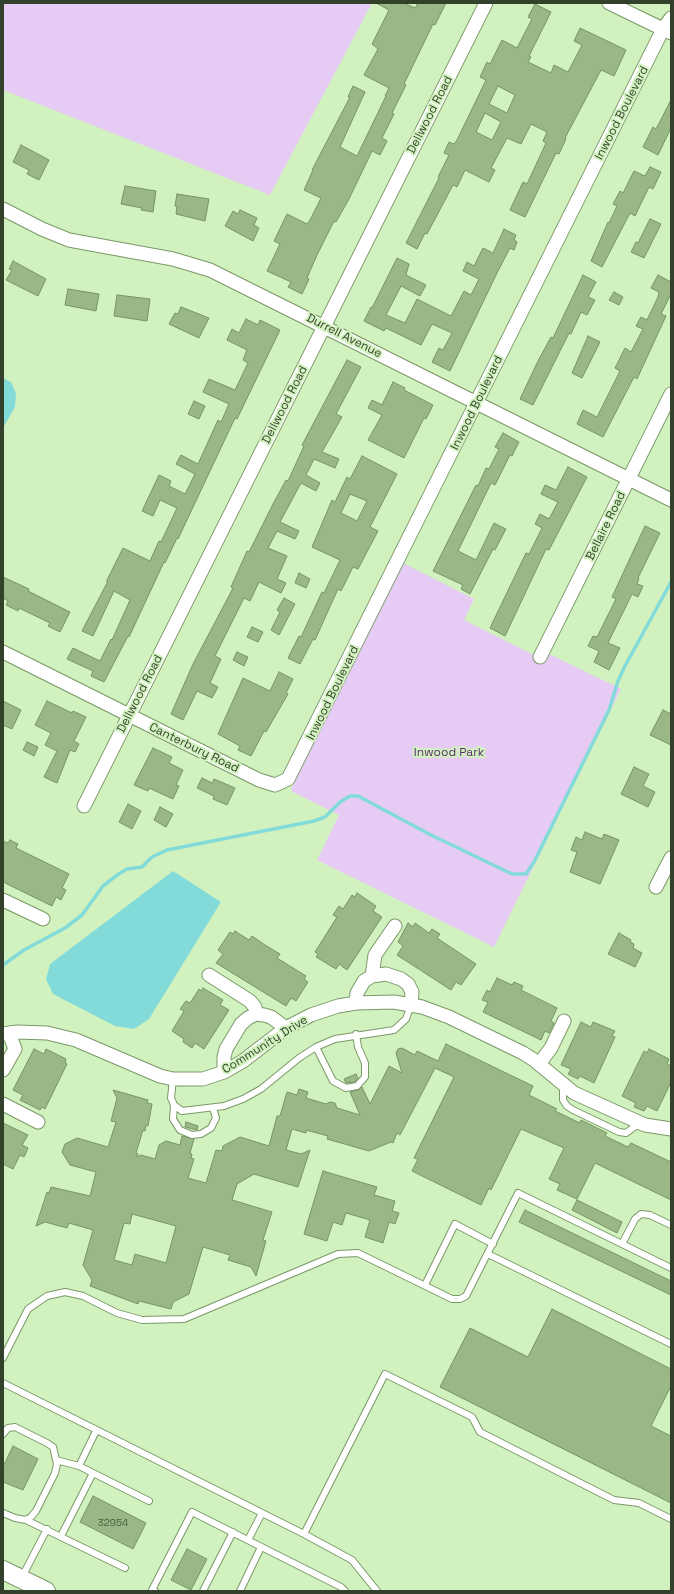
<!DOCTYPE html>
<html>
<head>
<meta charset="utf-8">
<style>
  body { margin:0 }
  #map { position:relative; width:674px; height:1594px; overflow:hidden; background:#d1f2be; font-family:"Space Grotesk",sans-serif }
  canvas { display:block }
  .frame { position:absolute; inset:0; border:4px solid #33402c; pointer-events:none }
</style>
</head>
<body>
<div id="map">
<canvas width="674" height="1594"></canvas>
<div class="frame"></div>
</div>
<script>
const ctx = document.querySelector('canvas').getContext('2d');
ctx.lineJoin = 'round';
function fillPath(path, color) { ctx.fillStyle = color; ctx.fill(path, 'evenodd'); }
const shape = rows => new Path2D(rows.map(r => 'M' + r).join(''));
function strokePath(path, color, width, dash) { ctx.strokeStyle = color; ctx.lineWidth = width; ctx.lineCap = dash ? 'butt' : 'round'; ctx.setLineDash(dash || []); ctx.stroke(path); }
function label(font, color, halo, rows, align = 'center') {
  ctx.font = font + ' "Space Grotesk",sans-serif'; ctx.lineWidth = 4; ctx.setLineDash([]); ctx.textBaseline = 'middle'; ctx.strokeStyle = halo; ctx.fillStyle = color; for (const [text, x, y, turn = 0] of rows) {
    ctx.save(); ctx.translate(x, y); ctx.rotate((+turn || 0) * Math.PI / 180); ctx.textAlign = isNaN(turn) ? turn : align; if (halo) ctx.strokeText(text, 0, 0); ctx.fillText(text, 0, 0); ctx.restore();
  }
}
const green = shape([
  [3,3,372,3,270,195,3,90],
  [401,562,474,599,464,620,536,656,539,649,621,689,494,947,317,860,339,815,293,792,291,789]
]);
const water = shape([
  [3,378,11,382,16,393,15,407,3,428],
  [173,871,221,902,149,1019,134,1029,115,1026,53,994,46,979,50,964]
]);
const stream = shape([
  [3,965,24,950,65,928,82,915,103,886,117,875,127,869,142,867,152,857,167,850,314,821,325,817,340,802,350,796,358,796,431,835,512,874,526,874,534,862,609,710,618,681,625,666,671,582]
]);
const building = shape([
  [376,3,404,3,415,8,418,3,446,3,435,25,433,24,404,84,406,85,392,113,394,114,382,138,387,141,380,155,372,151,349,199,336,222,334,221,317,255,307,278,309,279,302,294,288,287,291,282,267,271,280,244,274,241,287,214,307,224,310,220,321,198,304,190,313,170,312,170,350,97,348,97,353,86,365,92,340,147,357,156,386,96,385,96,389,88,364,75,378,49,372,44,389,10,376,3],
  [535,4,551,12,529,56,531,57,528,62,551,73,554,65,568,72,582,45,574,41,580,28,626,50,614,76,601,70,565,138,566,139,559,154,556,153,525,217,510,210,523,182,527,184,546,143,543,141,547,132,531,124,521,144,507,138,491,168,495,170,489,182,465,170,457,187,453,185,427,234,425,233,417,249,406,243,439,178,438,177,449,155,444,153,449,142,454,144,457,140,486,80,480,77,487,62,490,64,502,40,517,48,532,19,528,17,535,4],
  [498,86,515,95,507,113,489,104,498,86],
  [485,113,501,122,492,140,476,132,485,113],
  [671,100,671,128,658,155,643,147,653,127,656,129,671,100],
  [21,145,49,160,39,180,27,174,29,170,13,162,21,145],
  [650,167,661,172,653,189,649,187,635,216,630,213,602,267,591,261,608,222,609,223,617,206,613,204,620,191,623,193,634,171,645,176,650,167],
  [125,186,156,191,153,212,141,210,142,208,121,204,125,186],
  [177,194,209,199,205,221,176,214,177,206,175,206,177,194],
  [240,210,257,218,254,225,259,228,253,241,225,226,233,211,238,214,240,210],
  [650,219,661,224,644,258,631,252,636,242,638,243,650,219],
  [504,229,516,235,514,240,517,242,514,250,510,248,497,273,450,371,432,362,439,348,443,350,452,333,432,324,421,345,386,328,384,331,364,321,371,307,372,308,397,258,409,264,406,275,426,285,420,296,401,286,386,315,405,323,417,299,451,316,464,291,471,295,479,279,463,271,467,262,474,266,483,248,493,253,504,229],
  [13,261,46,279,38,296,6,280,12,270,9,269,13,261],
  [583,275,596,282,588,297,595,300,587,315,581,312,571,334,569,333,533,405,520,399,538,361,551,337,553,338,583,275],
  [658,275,671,282,671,294,661,314,666,316,637,379,634,377,603,437,577,424,583,410,597,417,620,371,615,368,625,348,631,352,643,329,636,326,641,317,647,320,658,297,659,292,651,288,658,275],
  [68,289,99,294,96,311,65,305,68,289],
  [614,292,623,297,619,305,609,300,614,292],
  [117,295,150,299,147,321,114,316,117,295],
  [181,307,209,318,199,338,169,324,175,313,178,314,181,307],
  [246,319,258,325,260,320,280,330,237,419,235,418,178,539,177,538,165,563,164,562,129,637,128,636,104,682,91,676,93,671,67,659,73,648,100,661,111,639,112,640,130,600,114,591,93,636,82,631,107,583,107,580,123,548,150,561,159,541,161,542,177,508,160,500,153,516,142,511,159,475,171,481,169,486,185,494,195,474,176,464,181,455,198,464,218,420,221,422,229,404,203,392,209,379,235,390,248,363,243,360,247,350,227,340,232,329,239,333,246,319],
  [588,336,600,342,582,378,572,373,588,336],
  [347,360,361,367,336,414,342,417,322,452,339,459,335,468,314,459,306,475,320,483,316,491,301,483,280,522,299,531,295,539,277,531,268,548,287,556,277,579,286,583,281,593,259,582,250,601,244,598,215,656,221,659,210,683,218,687,212,698,197,691,183,720,171,714,193,664,231,592,233,588,231,587,247,551,249,552,273,504,286,480,288,481,304,446,302,445,347,360],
  [393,382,405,388,404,390,433,405,426,419,424,418,404,458,368,440,382,415,368,408,372,400,382,405,393,382],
  [194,401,205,406,199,419,188,414,194,401],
  [503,433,519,442,512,456,510,455,495,485,491,483,458,551,476,560,494,523,506,529,495,550,493,549,470,594,461,589,463,585,433,571,476,485,478,486,486,468,489,469,499,449,495,447,503,433],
  [362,456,397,474,370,527,378,531,358,569,353,567,341,591,338,589,315,640,313,639,300,664,288,658,299,636,301,637,322,592,324,593,340,560,312,547,332,500,335,502,347,477,350,479,362,456],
  [350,494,367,501,357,521,341,513,350,494],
  [568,467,587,477,549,550,546,549,505,636,490,628,526,553,529,554,542,528,535,524,540,514,549,519,558,502,541,494,545,485,556,490,568,467],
  [645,526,660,533,638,578,639,579,637,584,643,586,638,597,632,594,608,643,620,648,609,670,594,662,599,651,588,646,593,636,597,637,616,599,612,597,645,526],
  [299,573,310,579,306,588,295,583,299,573],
  [3,577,29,589,28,591,70,612,60,632,48,626,50,623,19,608,18,611,6,605,8,601,3,598,3,577],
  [284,598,295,604,279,635,271,630,280,612,277,610,284,598],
  [252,627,263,632,258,642,247,637,252,627],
  [237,652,248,657,244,666,233,660,237,652],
  [279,672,293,679,286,693,288,694,266,732,264,731,251,756,238,750,240,746,218,734,243,678,270,691,279,672],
  [3,701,21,710,12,729,3,725,3,701],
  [47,701,72,713,73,711,86,717,74,741,79,744,75,752,70,750,57,783,44,777,57,751,45,745,51,733,35,725,47,701],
  [663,710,671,714,671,745,650,735,663,710],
  [27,742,38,747,34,756,23,750,27,742],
  [153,748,172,757,169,763,183,770,176,785,179,786,173,799,149,788,148,791,134,785,153,748],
  [634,767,649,774,643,786,655,792,648,807,621,794,634,767],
  [202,778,212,783,214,779,235,788,227,805,213,799,214,796,197,788,202,778],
  [128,804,141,811,132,829,119,822,128,804],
  [160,807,173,814,166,827,154,820,160,807],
  [585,832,602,839,604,834,619,840,600,884,570,872,577,852,571,850,576,837,582,840,585,832],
  [10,840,18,844,16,848,69,874,62,888,66,890,61,900,56,897,52,906,3,882,3,841,8,843,10,840],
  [357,893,376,906,373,911,382,917,347,970,339,964,336,969,316,957,318,954,315,952,337,917,333,915,339,906,343,909,352,895,355,897,357,893],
  [408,923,413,927,415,923,429,933,432,929,440,934,437,938,476,964,461,985,456,982,451,990,397,955,403,946,398,942,408,923],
  [235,931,249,940,252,936,265,945,280,954,277,958,306,976,304,979,308,982,296,1001,291,998,286,1006,216,963,223,954,218,950,230,932,233,934,235,931],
  [619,933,631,940,630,942,634,944,633,948,642,953,635,967,608,954,619,933],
  [497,978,512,985,514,982,523,986,521,990,557,1008,551,1021,554,1023,549,1033,545,1031,541,1040,483,1012,488,1002,482,1000,487,990,490,992,497,978],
  [203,988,223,1000,220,1005,229,1010,204,1049,195,1043,192,1048,183,1042,184,1039,172,1031,184,1011,180,1009,186,1001,190,1003,199,989,202,991,203,988],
  [581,1022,591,1027,593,1022,615,1031,612,1036,615,1037,594,1083,580,1076,578,1079,568,1074,571,1069,561,1065,581,1022],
  [446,1044,533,1086,529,1095,557,1109,555,1111,580,1123,581,1120,607,1133,605,1136,628,1147,631,1143,671,1162,671,1200,595,1163,577,1199,557,1190,560,1184,549,1179,564,1148,521,1129,491,1190,489,1188,481,1205,412,1171,418,1159,414,1158,454,1077,435,1068,400,1135,397,1133,393,1143,391,1142,369,1151,327,1139,328,1136,306,1130,306,1133,292,1129,286,1150,301,1154,310,1150,298,1187,254,1174,237,1184,232,1200,272,1212,263,1240,266,1241,256,1276,251,1267,228,1260,230,1255,203,1247,189,1294,173,1302,171,1309,139,1301,138,1304,90,1286,92,1280,83,1265,93,1230,69,1223,67,1228,45,1222,36,1226,47,1192,49,1193,51,1187,90,1196,96,1172,70,1165,62,1152,65,1144,77,1138,108,1147,116,1122,111,1121,117,1098,113,1090,148,1100,147,1103,152,1104,148,1126,146,1125,145,1131,143,1130,136,1153,138,1154,137,1157,141,1155,155,1159,159,1145,166,1141,180,1145,182,1136,194,1139,190,1153,192,1154,191,1158,194,1159,188,1178,206,1183,216,1150,222,1151,223,1146,240,1137,269,1146,277,1116,280,1116,287,1092,297,1095,299,1089,308,1092,306,1098,326,1104,330,1102,335,1103,337,1108,360,1115,350,1092,358,1090,362,1087,370,1104,389,1066,402,1073,396,1053,398,1049,402,1048,415,1055,417,1051,438,1061,446,1044],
  [132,1214,176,1226,166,1263,135,1254,132,1265,114,1260,124,1223,130,1224,132,1214],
  [34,1049,44,1054,46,1049,66,1059,65,1062,67,1064,45,1109,42,1107,40,1110,20,1100,23,1095,13,1090,34,1049],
  [649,1049,669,1059,667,1064,671,1066,671,1082,657,1111,647,1106,644,1111,634,1107,636,1103,622,1096,644,1051,647,1053,649,1049],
  [356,1074,358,1078,355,1082,346,1083,344,1079,356,1074],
  [186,1122,198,1126,197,1130,185,1127,186,1122],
  [3,1123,28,1135,22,1145,28,1148,24,1157,20,1155,13,1169,3,1164,3,1123],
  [323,1171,377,1187,374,1195,395,1201,392,1211,399,1213,395,1224,389,1222,383,1243,365,1237,370,1220,346,1213,342,1225,333,1222,327,1241,304,1234,323,1171],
  [577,1200,622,1222,617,1233,572,1210,577,1200],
  [525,1210,671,1281,671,1295,519,1222,525,1210],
  [552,1309,671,1369,671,1386,651,1426,671,1436,671,1503,440,1387,470,1328,528,1357,552,1309],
  [13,1446,38,1459,23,1490,3,1482,3,1467,13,1446],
  [93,1496,146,1523,133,1549,80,1522,93,1496],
  [187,1549,207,1559,191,1590,171,1580,187,1549]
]);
const lane = shape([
  [316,1047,333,1081,346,1088,357,1086,365,1077,365,1063,358,1047,356,1034],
  [173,1079,171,1098,174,1105,182,1111,224,1106,243,1099,261,1089,299,1058,316,1047,335,1039,394,1030,406,1019,411,1005],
  [563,1085,563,1100,567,1106,573,1110,619,1132,626,1133,640,1123],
  [174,1105,173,1119,180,1130,192,1135,201,1134,211,1128,216,1118,213,1108],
  [622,1244,635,1219,641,1214,650,1215,671,1225],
  [488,1254,671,1344],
  [425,1285,455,1224,493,1244],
  [3,1358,28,1309,47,1296,65,1292,83,1296,117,1313,142,1320,184,1319,338,1254,358,1253,452,1299,460,1299,466,1296,518,1193,671,1268],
  [3,1383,304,1534,352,1560,377,1591],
  [3,1434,8,1428,15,1427,47,1443,53,1447,57,1464,55,1473,36,1511,31,1517,26,1520,15,1518,3,1513],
  [56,1460,79,1466,149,1501],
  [79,1466,96,1431],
  [26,1520,125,1568],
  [304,1534,385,1374,472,1417,480,1432,614,1500,639,1503,671,1519],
  [61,1536,93,1473],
  [248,1540,262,1513],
  [22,1577,47,1529],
  [155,1591,152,1590,192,1512,341,1587,345,1591],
  [203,1591,233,1532],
  [240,1591,261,1547]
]);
const street = shape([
  [609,3,671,33],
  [3,209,42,229,69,240,173,259,210,270,671,500],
  [3,652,259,780,275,785,288,779,663,29,671,18],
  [540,657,671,394],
  [84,806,486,3],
  [656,887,671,858],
  [3,900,43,919],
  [209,975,250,1001,255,1007,256,1014],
  [372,976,375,955,395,926],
  [356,1003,357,993,364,981,372,976,386,974,401,979,408,984,412,992,411,1005],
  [3,1034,17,1032,47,1033,76,1040,160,1076,173,1079,203,1079,224,1072,243,1061,286,1028,311,1015,338,1006,356,1003,394,1002,422,1007,449,1017,523,1053,534,1060,574,1093,645,1125,671,1129],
  [539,1064,551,1048,564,1021],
  [3,1070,15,1049,9,1033],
  [224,1072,224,1057,226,1049,241,1024,248,1018,256,1014,264,1015,271,1017,286,1028],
  [3,1104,38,1122]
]);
const secondary = shape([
  [3,1570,46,1591]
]);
const numberNames = [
  ["32954",113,1523]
];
const streetNames = [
  ["Inwood Boulevard",622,113,-63],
  ["Dellwood Road",430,115,-63],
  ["Durrell Avenue",344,336,27],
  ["Inwood Boulevard",477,403,-64],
  ["Dellwood Road",285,405,-63],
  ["Bellaire Road",606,526,-64],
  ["Inwood Boulevard",333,693,-64],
  ["Dellwood Road",140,694,-63],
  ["Canterbury Road",194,748,26],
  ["Community Drive",265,1045,-32]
];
const parkNames = [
  ["Inwood Park",449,753]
];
fillPath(green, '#e6cbf4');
fillPath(water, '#83dbd9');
strokePath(stream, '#83dbd9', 3.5);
fillPath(building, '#99b886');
strokePath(building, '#769464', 1);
strokePath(lane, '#7b9868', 8);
strokePath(street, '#7b9868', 15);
strokePath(secondary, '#7b9868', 20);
strokePath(lane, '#fff', 6);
strokePath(street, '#fff', 13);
strokePath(secondary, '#fff', 18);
label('10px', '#4c5e42', null, numberNames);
label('12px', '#33402c', '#d1f2be', streetNames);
label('12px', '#5b2e70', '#d1f2be', parkNames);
</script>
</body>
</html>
